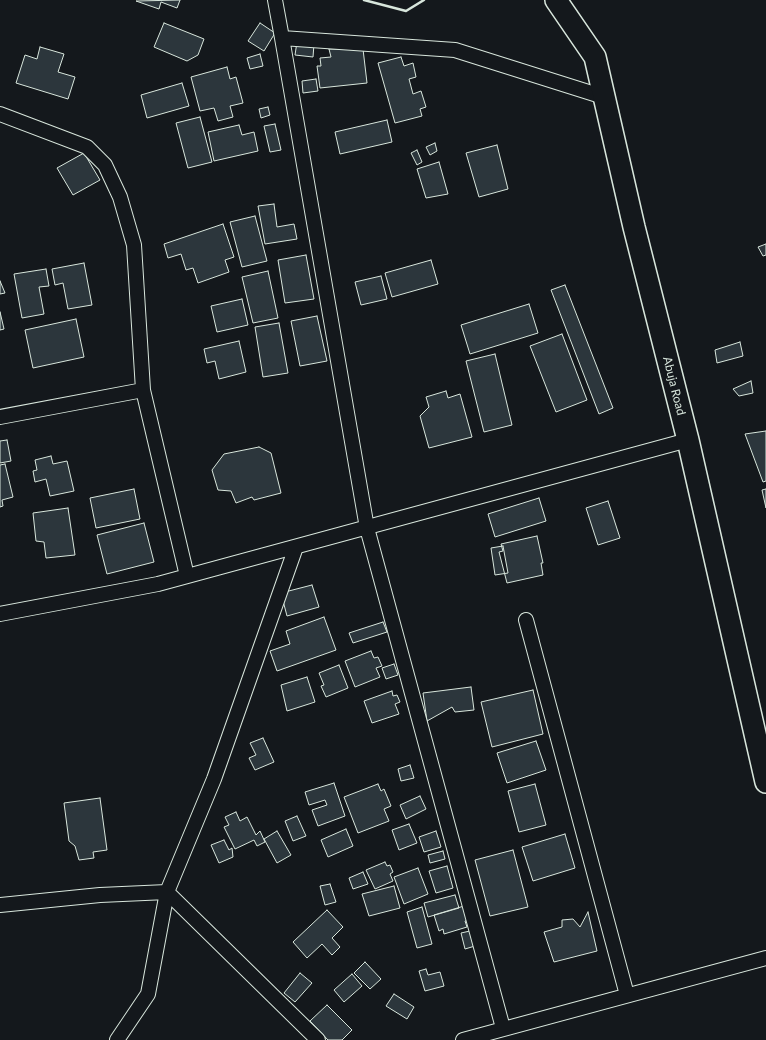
<!DOCTYPE html>
<html>
<head>
<meta charset="utf-8">
<style>
  body { margin:0 }
  canvas { display:block; background:#14181c }
</style>
</head>
<body>
<canvas width="766" height="1040"></canvas>
<script>
const ctx = document.querySelector('canvas').getContext('2d');
ctx.lineJoin = 'round';
function fillPath(path, color) { ctx.fillStyle = color; ctx.fill(path, 'evenodd'); }
const shape = rows => new Path2D(rows.map(r => 'M' + r).join(''));
function strokePath(path, color, width, dash) { ctx.strokeStyle = color; ctx.lineWidth = width; ctx.lineCap = dash ? 'butt' : 'round'; ctx.setLineDash(dash || []); ctx.stroke(path); }
function label(font, color, halo, rows, align = 'center') {
  ctx.font = font + ' Lato,sans-serif'; ctx.lineWidth = 4; ctx.setLineDash([]); ctx.textBaseline = 'middle'; ctx.strokeStyle = halo; ctx.fillStyle = color; for (const [text, x, y, turn = 0] of rows) {
    ctx.save(); ctx.translate(x, y); ctx.rotate((+turn || 0) * Math.PI / 180); ctx.textAlign = isNaN(turn) ? turn : align; if (halo) ctx.strokeText(text, 0, 0); ctx.fillText(text, 0, 0); ctx.restore();
  }
}
const building = shape([
  [180,0,177,8,161,2,159,9,136,1,180,0],
  [164,23,204,39,198,55,187,61,154,47,164,23],
  [260,23,275,33,264,51,248,41,260,23],
  [297,42,314,44,313,57,295,55,297,42],
  [40,47,64,54,58,72,75,77,68,99,16,83,25,55,37,59,40,47],
  [329,49,363,49,367,83,320,88,317,66,321,66,320,58,331,57,329,49],
  [260,54,263,66,250,69,247,58,260,54],
  [401,57,404,66,413,63,416,77,409,79,413,94,421,91,426,107,420,109,422,116,395,123,378,63,401,57],
  [227,67,230,79,236,77,243,103,230,106,233,117,218,121,214,108,200,111,191,77,227,67],
  [316,79,318,91,303,93,302,81,316,79],
  [182,83,189,106,147,118,141,95,182,83],
  [268,107,270,115,261,118,259,109,268,107],
  [200,117,212,162,188,168,176,123,200,117],
  [387,120,392,142,340,154,335,132,387,120],
  [275,124,281,150,270,152,264,126,275,124],
  [239,125,242,135,254,132,258,151,214,161,208,132,239,125],
  [435,143,437,151,430,155,426,147,435,143],
  [497,145,508,189,479,197,466,153,497,145],
  [417,150,422,162,417,165,411,153,417,150],
  [84,153,100,180,73,195,57,168,84,153],
  [439,162,448,194,426,198,417,169,439,162],
  [274,204,277,227,294,224,297,239,265,244,258,206,274,204],
  [255,216,267,261,242,267,230,222,255,216],
  [223,224,234,257,225,260,229,272,198,283,193,268,186,270,181,254,168,258,164,244,223,224],
  [766,244,766,255,763,256,758,247,766,244],
  [306,255,314,299,285,303,278,260,306,255],
  [431,260,438,284,392,297,385,273,431,260],
  [84,263,92,305,68,309,63,283,55,285,52,269,84,263],
  [46,269,49,286,39,287,44,314,22,318,14,274,46,269],
  [268,271,278,318,253,323,242,277,268,271],
  [381,276,387,299,361,305,355,282,381,276],
  [0,281,5,293,0,294,0,281],
  [565,285,613,408,599,414,551,290,565,285],
  [242,299,248,325,217,332,211,306,242,299],
  [529,304,538,333,470,354,461,325,529,304],
  [0,312,4,329,0,330,0,312],
  [317,316,327,361,300,366,291,321,317,316],
  [76,319,84,357,33,368,25,330,76,319],
  [279,323,288,373,263,377,255,327,279,323],
  [562,334,587,400,556,412,530,346,562,334],
  [239,341,246,372,219,379,215,361,207,363,204,349,239,341],
  [740,342,743,356,717,363,715,350,740,342],
  [495,354,512,425,484,432,466,361,495,354],
  [751,381,753,393,739,396,733,389,751,381],
  [446,391,448,398,460,394,472,437,429,448,420,416,429,407,426,397,446,391],
  [766,431,766,481,763,482,745,434,766,431],
  [7,440,11,461,0,463,0,441,7,440],
  [259,447,271,453,281,493,254,500,252,497,236,503,231,491,218,490,212,470,224,454,259,447],
  [51,456,53,464,67,461,74,491,50,496,46,479,35,482,33,471,37,470,35,460,51,456],
  [5,464,13,497,2,500,3,506,0,507,0,465,5,464],
  [134,489,140,519,96,528,90,498,134,489],
  [766,489,766,508,762,490,766,489],
  [539,498,546,521,495,537,488,514,539,498],
  [608,501,620,538,598,545,586,508,608,501],
  [68,508,75,555,46,558,44,542,36,541,33,513,68,508],
  [144,523,154,562,107,574,97,535,144,523],
  [537,536,543,563,541,563,543,575,507,583,499,552,503,551,501,544,537,536],
  [503,546,508,573,495,575,491,548,503,546],
  [312,585,319,607,287,616,281,593,312,585],
  [324,617,336,650,277,671,270,651,290,644,286,631,324,617],
  [383,622,387,632,353,643,349,633,383,622],
  [371,651,374,658,378,657,382,666,376,668,380,677,355,687,345,661,371,651],
  [394,664,398,675,386,679,382,668,394,664],
  [339,665,348,688,326,697,321,686,324,685,319,673,339,665],
  [307,677,315,702,287,711,281,685,307,677],
  [471,687,474,710,455,712,452,707,427,721,423,693,471,687],
  [533,690,543,734,492,747,481,702,533,690],
  [392,691,393,696,397,695,400,702,395,704,399,714,372,723,364,701,392,691],
  [263,738,274,762,255,770,249,758,256,755,250,743,263,738],
  [536,741,546,770,507,783,497,753,536,741],
  [410,765,414,778,401,781,398,769,410,765],
  [334,783,345,816,318,826,312,810,327,805,325,800,309,805,305,792,334,783],
  [378,784,381,791,384,789,391,806,384,809,389,821,358,833,344,797,378,784],
  [535,784,546,825,519,832,508,791,535,784],
  [420,796,426,809,406,819,400,805,420,796],
  [100,798,107,850,93,852,94,858,79,860,75,846,69,841,64,803,100,798],
  [236,812,240,821,247,817,256,835,260,831,265,842,257,846,254,840,235,849,224,827,229,825,225,817,236,812],
  [297,816,306,836,293,841,285,821,297,816],
  [409,824,417,843,399,850,392,830,409,824],
  [346,829,353,846,328,857,321,840,346,829],
  [277,831,291,855,277,863,264,839,277,831],
  [436,831,441,847,424,852,419,837,436,831],
  [565,834,575,868,533,881,522,847,565,834],
  [224,840,229,850,232,848,233,857,219,863,211,845,224,840],
  [513,850,528,907,490,916,475,860,513,850],
  [443,851,445,859,430,863,428,855,443,851],
  [385,862,387,866,390,865,393,872,390,874,393,881,375,889,366,870,385,862],
  [447,866,453,888,436,893,429,871,447,866],
  [418,868,428,894,404,904,394,877,418,868],
  [363,872,368,884,353,889,349,878,363,872],
  [330,884,336,902,325,905,320,886,330,884],
  [394,886,400,908,369,916,362,894,394,886],
  [455,895,459,908,428,917,424,903,455,895],
  [464,906,468,920,465,921,467,927,444,934,443,929,439,931,434,915,464,906],
  [422,907,432,944,417,948,407,912,422,907],
  [327,910,343,927,332,938,340,947,332,955,322,944,307,958,293,942,327,910],
  [588,912,597,951,554,962,544,932,562,927,562,920,573,919,580,927,588,912],
  [470,931,475,946,465,949,461,933,470,931],
  [365,962,381,979,370,989,354,973,365,962],
  [426,969,428,975,440,972,444,986,425,991,419,971,426,969],
  [300,973,312,983,295,1002,284,993,300,973],
  [352,974,362,986,344,1002,334,990,352,974],
  [394,994,414,1007,407,1019,386,1006,394,994],
  [327,1005,352,1030,342,1040,328,1040,310,1021,327,1005]
]);
const minor = shape([
  [275,0,282,38,455,50,604,97],
  [282,38,367,528,503,1028],
  [0,114,87,147,105,165,120,197,134,245,143,390,187,576],
  [0,417,143,390],
  [0,614,158,584,688,440],
  [526,620,627,995],
  [0,905,100,895,167,892,318,1040],
  [117,1040,148,994,167,892,214,779,296,547],
  [463,1040,766,958]
]);
const primary = shape([
  [556,0,595,57,634,227,688,440,766,782]
]);
const wall = shape([
  [364,0,406,11,424,0]
]);
const streetNames = [
  ["Abuja Road",674,386,76]
];
fillPath(building, '#2c363c');
strokePath(building, '#d8e6dc', 1);
strokePath(minor, '#d8e6dc', 16);
strokePath(primary, '#d8e6dc', 24);
strokePath(minor, '#14181c', 14);
strokePath(primary, '#14181c', 21);
strokePath(wall, '#d8e6dc', 2.5);
label('12px', '#d8e6dc', '#14181c', streetNames);
</script>
</body>
</html>
